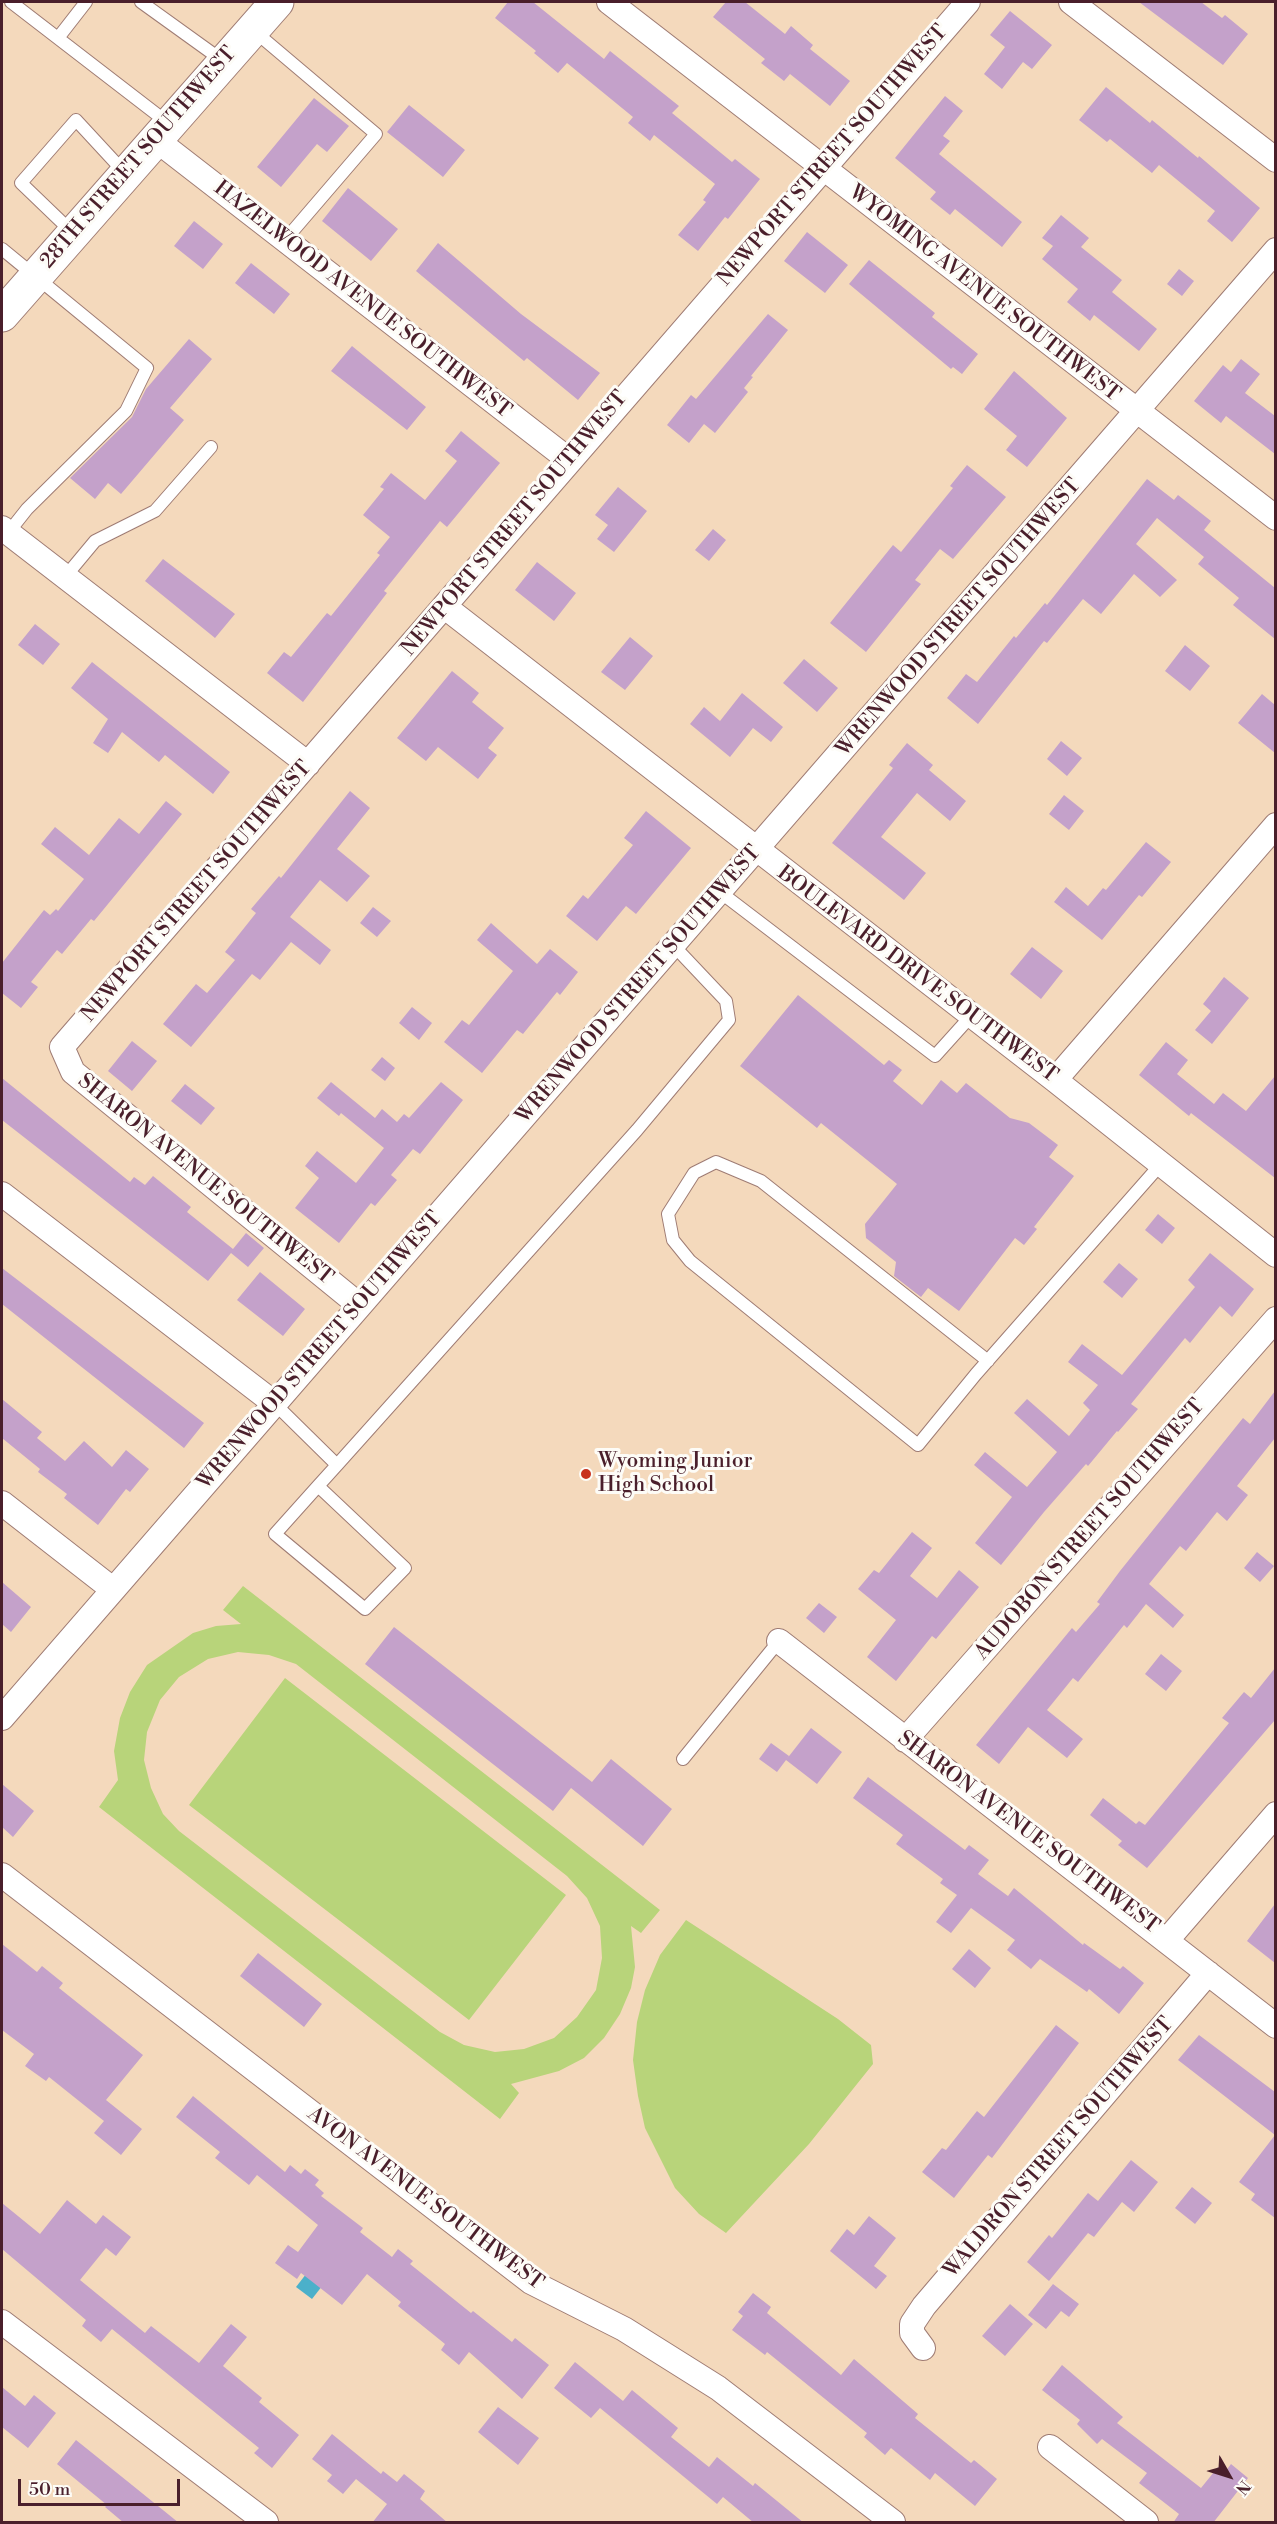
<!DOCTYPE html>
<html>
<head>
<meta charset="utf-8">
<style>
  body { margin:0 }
  #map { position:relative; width:1277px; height:2524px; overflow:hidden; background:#f4d9bc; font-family:"Libre Bodoni",serif }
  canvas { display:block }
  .frame { position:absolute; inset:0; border:3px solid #4a1f2b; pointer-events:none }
  .north { position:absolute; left:1199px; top:2446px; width:60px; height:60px; -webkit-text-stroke:4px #fdfcf7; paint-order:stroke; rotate:129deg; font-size:16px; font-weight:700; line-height:24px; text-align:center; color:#4a1f2b }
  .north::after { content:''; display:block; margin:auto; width:21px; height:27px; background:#4a1f2b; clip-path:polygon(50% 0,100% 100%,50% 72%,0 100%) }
  .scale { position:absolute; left:18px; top:2479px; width:162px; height:27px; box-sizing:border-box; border:3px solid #4a1f2b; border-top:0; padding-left:8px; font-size:18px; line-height:21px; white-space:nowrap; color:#4a1f2b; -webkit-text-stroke:4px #fdfcf7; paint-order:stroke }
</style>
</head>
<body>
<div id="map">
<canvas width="1277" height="2524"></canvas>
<div class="frame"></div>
<div class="north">N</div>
<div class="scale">50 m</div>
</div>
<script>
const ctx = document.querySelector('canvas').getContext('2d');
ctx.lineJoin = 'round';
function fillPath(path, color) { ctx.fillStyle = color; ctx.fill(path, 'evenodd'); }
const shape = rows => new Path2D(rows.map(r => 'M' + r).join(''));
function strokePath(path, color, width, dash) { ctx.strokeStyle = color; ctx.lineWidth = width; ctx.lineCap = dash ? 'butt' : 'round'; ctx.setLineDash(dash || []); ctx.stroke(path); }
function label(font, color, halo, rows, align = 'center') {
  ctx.font = font + ' "Libre Bodoni",serif'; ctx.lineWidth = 6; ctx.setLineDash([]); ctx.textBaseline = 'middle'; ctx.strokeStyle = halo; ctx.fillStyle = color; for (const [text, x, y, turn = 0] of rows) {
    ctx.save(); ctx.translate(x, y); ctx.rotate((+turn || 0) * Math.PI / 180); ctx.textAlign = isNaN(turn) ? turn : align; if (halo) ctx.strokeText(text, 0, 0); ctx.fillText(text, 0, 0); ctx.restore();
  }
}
const green = shape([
  [243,1586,660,1910,641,1933,631,1926,635,1967,631,1988,620,2014,604,2038,584,2058,559,2071,511,2084,519,2093,500,2119,99,1807,118,1780,114,1751,120,1718,130,1692,147,1665,193,1633,216,1626,241,1624,223,1610],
  [238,1652,269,1655,296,1664,567,1876,587,1898,600,1926,602,1958,596,1990,577,2017,554,2038,524,2049,495,2052,464,2045,440,2032,179,1831,163,1814,151,1788,144,1760,147,1732,160,1700,179,1677,208,1659],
  [285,1678,566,1895,469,2020,189,1805],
  [686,1920,838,2019,871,2045,873,2064,809,2144,726,2233,699,2214,675,2188,645,2128,638,2096,633,2060,637,2022,645,1990,660,1955]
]);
const water = shape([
  [317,2260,333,2272,312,2299,296,2287]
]);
const building = shape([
  [508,2,533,2,604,59,610,51,679,106,672,113,732,162,735,159,760,179,728,219,725,217,698,251,678,235,706,202,703,200,715,184,654,135,650,141,628,123,633,117,567,63,558,73,534,53,536,51,495,18],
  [726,2,745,2,785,34,791,26,813,45,810,49,850,81,830,106,790,74,784,81,761,63,765,59,713,17],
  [1139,2,1201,2,1222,18,1225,15,1248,34,1223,65],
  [1010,11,1052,45,1032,69,1023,62,1002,89,984,74,1005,47,990,35],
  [1106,87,1150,123,1152,120,1198,158,1199,156,1260,208,1232,242,1207,221,1215,211,1159,165,1152,173,1110,139,1107,142,1079,120],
  [945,96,963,111,943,136,950,141,939,154,1022,222,1002,247,955,209,950,215,930,199,936,192,895,158],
  [314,98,349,126,327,152,317,144,281,187,257,167],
  [409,105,465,150,443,177,387,132],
  [348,188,398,229,371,261,322,221],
  [1061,215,1089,238,1081,247,1122,280,1112,292,1157,329,1139,351,1094,315,1090,321,1067,302,1078,289,1042,259,1053,246,1042,238],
  [194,221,223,244,203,269,174,246],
  [807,232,848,265,825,293,784,261],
  [438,243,521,314,600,373,578,400,527,358,524,361,416,271],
  [869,260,935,313,932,317,978,354,962,374,953,367,951,369,849,284],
  [251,263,290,294,274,314,235,283],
  [1179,269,1194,281,1182,296,1167,284],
  [768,314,788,330,751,376,753,377,744,388,748,392,715,433,704,424,689,443,667,425,691,395,696,399],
  [189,339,212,359,170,408,184,420,121,494,108,483,95,499,70,478,132,417,146,389],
  [352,346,426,407,407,430,331,371],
  [1241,359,1260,374,1245,393,1275,416,1275,454,1226,416,1221,423,1194,401,1223,365,1231,372],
  [1014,371,1067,418,1027,467,1006,450,1017,436,984,409],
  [461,431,500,463,447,527,440,521,384,591,387,593,303,702,267,673,284,652,291,657,327,613,331,616,380,555,377,553,390,537,363,515,384,489,380,487,391,473,425,500,457,461,445,451],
  [967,465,1006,497,953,559,940,549,915,580,921,584,866,652,830,623,893,545,901,552,953,488,950,486],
  [1147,479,1174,500,1178,495,1211,521,1204,530,1275,588,1275,639,1233,605,1239,598,1198,564,1204,557,1157,518,1136,544,1177,580,1160,597,1134,574,1101,614,1083,599,1047,643,1044,641,978,724,947,698,966,674,977,682,1014,636,1016,638,1045,603,1047,605],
  [618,487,647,511,614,552,597,539,608,525,595,515],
  [713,529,726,540,709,561,695,550],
  [163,559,235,614,215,638,145,581],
  [537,562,576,593,554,621,515,590],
  [35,624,60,644,43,665,18,645],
  [630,637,653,656,625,690,601,672],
  [1185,645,1210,666,1190,691,1165,671],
  [804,659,838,688,817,712,783,683],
  [92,662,230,772,213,794,165,755,159,762,122,732,108,753,93,743,108,719,71,688],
  [452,671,479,693,472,702,504,728,488,748,497,755,478,779,438,747,426,761,397,738],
  [742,693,783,727,771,742,753,728,730,757,690,724,704,707,720,721],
  [1262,694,1275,705,1275,753,1238,723],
  [1061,741,1082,758,1067,776,1047,759],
  [907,743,933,765,929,770,966,801,950,821,917,793,881,837,926,873,904,900,832,843,893,768,889,765],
  [350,791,370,808,337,849,370,876,347,902,320,880,290,917,331,950,320,965,291,942,260,980,252,974,191,1047,163,1024,196,984,207,993,235,960,225,952,256,913,251,909,279,876,281,878],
  [1064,795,1084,811,1069,830,1049,814],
  [166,801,182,814,94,921,91,919,62,954,57,950,31,982,38,987,21,1008,2,993,2,963,44,910,50,915,56,909,58,911,84,879,41,844,55,827,89,855,119,818,139,834],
  [646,811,691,848,636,914,626,906,597,941,566,916,583,895,588,899,633,845,624,838],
  [1146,842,1171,862,1142,897,1139,895,1102,940,1054,902,1066,887,1088,906,1103,888,1106,890],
  [373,907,391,921,377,937,360,923],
  [491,923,537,964,550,949,578,972,560,995,557,992,523,1034,517,1030,482,1073,444,1042,462,1020,469,1025,513,971,477,940],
  [1032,947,1063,971,1041,999,1010,974],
  [1224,977,1249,998,1212,1044,1195,1030,1211,1011,1203,1004],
  [798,995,884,1065,889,1060,902,1070,893,1081,922,1105,941,1080,957,1093,966,1083,1010,1118,1029,1123,1058,1145,1049,1157,1074,1176,1034,1227,1037,1229,1024,1245,1015,1238,959,1311,928,1288,921,1297,894,1276,896,1262,866,1238,865,1224,897,1184,821,1123,817,1128,740,1066],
  [412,1007,432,1023,419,1040,399,1023],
  [132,1041,157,1061,132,1091,108,1071],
  [1166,1042,1188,1060,1177,1074,1214,1104,1223,1093,1246,1111,1275,1076,1275,1178,1191,1113,1189,1116,1139,1075],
  [382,1057,395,1068,385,1081,371,1070],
  [2,1078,130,1182,134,1177,145,1185,153,1176,191,1207,187,1212,233,1249,246,1233,264,1248,248,1267,231,1253,208,1281,2,1120],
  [331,1082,375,1118,382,1109,397,1122,404,1114,409,1118,441,1082,463,1100,420,1154,413,1149,391,1175,397,1180,375,1206,371,1203,339,1243,295,1208,319,1178,305,1166,317,1151,356,1183,384,1148,341,1113,339,1116,317,1098],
  [185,1084,215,1108,201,1125,171,1101],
  [1158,1214,1175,1228,1162,1244,1145,1230],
  [1210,1253,1254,1289,1232,1317,1220,1306,1190,1343,1185,1338,1131,1404,1138,1409,1118,1432,1117,1431,1088,1466,1086,1464,1044,1512,1001,1565,975,1543,1012,1497,974,1465,985,1452,1027,1487,1057,1452,1014,1413,1027,1399,1069,1436,1090,1410,1083,1403,1098,1385,1068,1362,1082,1344,1122,1375,1195,1287,1188,1280],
  [1119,1263,1138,1279,1122,1298,1103,1282],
  [2,1268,204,1423,184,1448,2,1304],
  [260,1272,305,1309,283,1336,237,1300],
  [1275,1391,1275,1438,1237,1486,1248,1495,1227,1521,1217,1512,1186,1551,1180,1546,1149,1584,1184,1615,1173,1628,1146,1604,1127,1628,1124,1625,1078,1682,1073,1678,1047,1710,1083,1739,1067,1758,1028,1727,999,1764,976,1745,1072,1628,1076,1632,1100,1604,1097,1602,1120,1571,1243,1418,1250,1424],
  [2,1399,42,1432,37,1438,65,1461,84,1441,112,1467,126,1450,149,1469,130,1492,126,1489,98,1525,64,1498,67,1494,38,1472,40,1469,2,1438],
  [912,1532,932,1548,910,1576,937,1598,959,1570,979,1587,936,1639,932,1636,896,1681,867,1657,896,1620,858,1589,874,1570,879,1573],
  [1257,1552,1274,1566,1260,1582,1244,1568],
  [2,1582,31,1607,11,1632,2,1624],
  [819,1603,837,1617,824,1633,806,1618],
  [394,1627,592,1782,611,1759,672,1809,643,1846,571,1788,553,1811,365,1664],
  [1161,1654,1182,1671,1166,1691,1145,1674],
  [1275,1668,1275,1720,1147,1868,1118,1845,1122,1841,1090,1815,1103,1798,1136,1824,1139,1821,1145,1825,1229,1723,1222,1718,1244,1692,1251,1698],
  [811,1728,842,1752,817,1784,786,1760],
  [771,1743,789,1756,777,1772,759,1759],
  [868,1777,965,1850,969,1845,989,1860,978,1874,1008,1896,1014,1888,1083,1945,1084,1943,1120,1969,1123,1966,1144,1983,1119,2014,1089,1989,1087,1992,1040,1959,1031,1969,1007,1950,1015,1940,971,1908,951,1933,936,1922,957,1895,940,1883,943,1879,896,1844,903,1835,853,1798],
  [2,1784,34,1811,13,1837,2,1827],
  [1275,1904,1275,1963,1247,1941],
  [2,1944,37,1972,42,1966,63,1983,59,1988,143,2055,106,2100,142,2129,121,2155,94,2133,104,2121,49,2077,46,2081,25,2066,34,2054,2,2030],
  [969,1949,991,1968,975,1988,952,1969],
  [258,1953,322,2004,304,2027,240,1976],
  [1056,2025,1079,2043,992,2158,988,2155,954,2198,922,2172,942,2148,946,2150,977,2111,984,2117],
  [1199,2035,1275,2092,1275,2135,1178,2060],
  [193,2096,285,2172,290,2165,301,2174,305,2169,319,2180,315,2185,324,2193,321,2196,363,2228,360,2232,392,2257,398,2249,413,2261,410,2264,471,2313,473,2311,512,2342,515,2338,549,2365,522,2399,469,2352,459,2365,441,2350,445,2344,398,2306,401,2302,367,2274,342,2305,301,2273,297,2279,275,2263,288,2245,298,2252,318,2225,257,2175,249,2185,215,2158,220,2152,176,2117],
  [1275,2135,1275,2218,1251,2200,1255,2194,1239,2182],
  [1131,2160,1158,2182,1134,2212,1122,2202,1094,2237,1088,2233,1049,2281,1027,2262,1049,2235,1052,2238,1088,2193,1098,2201],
  [1192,2187,1212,2203,1195,2224,1175,2208],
  [67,2200,96,2224,103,2215,131,2237,116,2256,106,2248,80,2280,145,2333,151,2326,199,2363,231,2324,247,2337,223,2366,262,2398,259,2402,299,2435,272,2468,254,2453,259,2448,112,2329,101,2342,82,2326,86,2320,2,2249,2,2203,40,2234],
  [869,2216,896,2238,874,2266,887,2276,876,2289,830,2251,847,2229,854,2235],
  [1053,2284,1079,2304,1069,2317,1061,2311,1046,2329,1028,2315],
  [753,2293,771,2307,767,2313,841,2375,854,2359,918,2414,915,2418,971,2463,974,2460,997,2479,975,2506,935,2473,930,2480,891,2448,885,2455,864,2437,867,2433,767,2352,765,2355,732,2330,743,2316,738,2312],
  [1010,2304,1033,2324,1005,2356,982,2336],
  [575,2362,623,2401,632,2390,678,2428,671,2437,709,2467,717,2457,753,2486,755,2483,804,2523,754,2523,723,2497,717,2504,600,2408,591,2418,554,2388],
  [1062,2365,1123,2417,1117,2423,1201,2488,1218,2467,1225,2472,1231,2464,1248,2478,1213,2523,1173,2523,1179,2514,1139,2483,1147,2473,1102,2439,1097,2444,1077,2424,1080,2420,1042,2390],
  [2,2387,25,2406,34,2395,56,2413,28,2448,2,2427],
  [498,2407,539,2438,518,2465,478,2432],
  [332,2434,381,2474,383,2471,397,2482,404,2474,425,2491,420,2499,448,2523,372,2523,387,2504,356,2479,343,2494,327,2481,332,2475,312,2459],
  [76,2440,132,2485,179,2523,124,2523,105,2507,107,2505,57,2464]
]);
const service = shape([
  [11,2,168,123],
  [141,2,223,61],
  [253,30,376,134,285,240],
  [58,38,86,2],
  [73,233,21,183,76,120,125,173],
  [2,249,147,368,126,411,27,509,8,533],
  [65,577,95,541,155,511,211,447],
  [720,892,935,1056,971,1016],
  [988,1361,761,1181,716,1162,694,1173,668,1214,673,1240,690,1261,918,1445,976,1374,1161,1164],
  [274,1403,337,1465,637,1130,729,1020,726,1001,674,946],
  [318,1486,405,1568,365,1609,275,1534,318,1486,337,1465],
  [683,1759,779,1641]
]);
const minor = shape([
  [609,2,1276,518],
  [1071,2,1276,160],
  [155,139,569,460],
  [2,528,308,764],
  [445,607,1055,1080,1276,1255],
  [1055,1080,1276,825],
  [2,1194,274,1403],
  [359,1305,73,1072,62,1047,968,2],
  [2,1503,111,1588],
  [779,1641,1276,2026],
  [2,1718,1276,250],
  [905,1740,1276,1319],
  [2,1875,531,2282,624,2329,718,2388,893,2522],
  [1167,1940,1276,1814],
  [2,2322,266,2522],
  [923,2348,912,2333,912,2324,924,2306,1208,1973],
  [1050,2447,1146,2522]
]);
const primary = shape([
  [2,315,277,2]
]);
const markers = [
  [586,1474,6,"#c8321e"]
];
const streetNames = [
  ["NEWPORT STREET SOUTHWEST",833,156,-49],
  ["28TH STREET SOUTHWEST",139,158,-49],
  ["WYOMING AVENUE SOUTHWEST",984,294,38],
  ["HAZELWOOD AVENUE SOUTHWEST",362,300,38],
  ["NEWPORT STREET SOUTHWEST",515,524,-50],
  ["WRENWOOD STREET SOUTHWEST",959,618,-49],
  ["NEWPORT STREET SOUTHWEST",197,892,-49],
  ["BOULEVARD DRIVE SOUTHWEST",917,975,37],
  ["WRENWOOD STREET SOUTHWEST",639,985,-49],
  ["SHARON AVENUE SOUTHWEST",205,1180,39],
  ["WRENWOOD STREET SOUTHWEST",320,1351,-49],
  ["AUDOBON STREET SOUTHWEST",1090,1530,-49],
  ["SHARON AVENUE SOUTHWEST",1028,1833,37],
  ["WALDRON STREET SOUTHWEST",1059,2148,-49],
  ["AVON AVENUE SOUTHWEST",425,2199,37]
];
const poiNames = [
  ["Wyoming Junior",598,1462],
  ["High School",598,1486]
];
fillPath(green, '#b8d47a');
fillPath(water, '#4bb0ca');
fillPath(building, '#c4a1ca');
strokePath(service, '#9f7c74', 14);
strokePath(minor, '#9f7c74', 26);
strokePath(primary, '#9f7c74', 35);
strokePath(service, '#fff', 12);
strokePath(minor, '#fff', 24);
strokePath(primary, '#fff', 33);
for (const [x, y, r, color] of markers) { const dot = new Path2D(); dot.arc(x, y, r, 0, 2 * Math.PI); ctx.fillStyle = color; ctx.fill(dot); strokePath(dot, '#fdfcf7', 2); }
label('21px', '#4a1f2b', '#fdfcf7', streetNames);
label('21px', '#4a1f2b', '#fdfcf7', poiNames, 'left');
</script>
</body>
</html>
